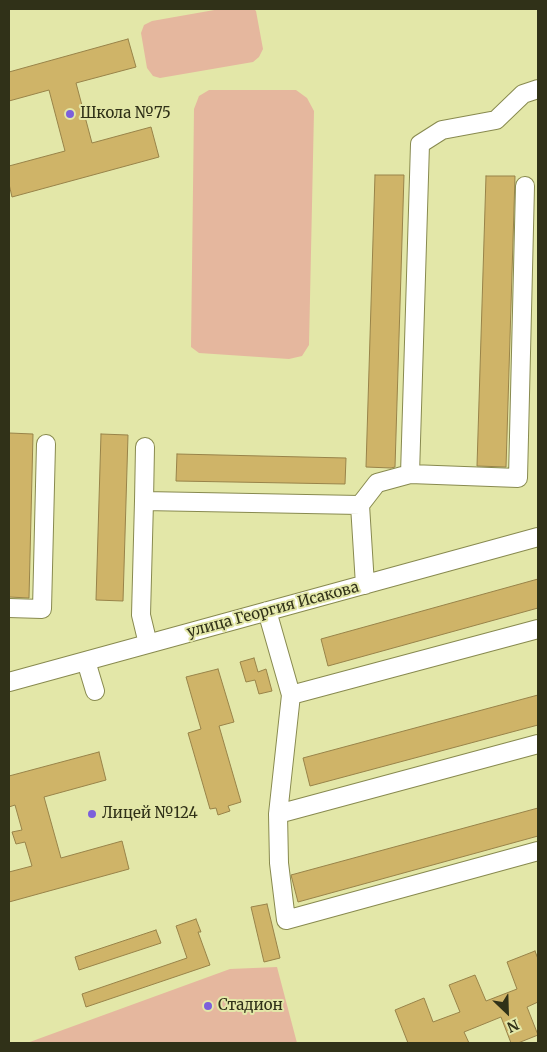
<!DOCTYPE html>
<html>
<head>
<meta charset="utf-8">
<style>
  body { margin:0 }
  #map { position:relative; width:547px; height:1052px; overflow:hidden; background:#e3e7a8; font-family:Merriweather,serif }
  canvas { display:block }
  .frame { position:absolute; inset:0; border:10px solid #303118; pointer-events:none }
  .north { position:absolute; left:482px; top:987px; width:50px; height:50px; -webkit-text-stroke:4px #e3e7a8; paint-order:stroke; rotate:156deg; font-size:14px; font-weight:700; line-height:20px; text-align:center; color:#303118 }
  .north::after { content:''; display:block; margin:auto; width:18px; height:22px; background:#303118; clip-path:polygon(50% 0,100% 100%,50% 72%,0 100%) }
</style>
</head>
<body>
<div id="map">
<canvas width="547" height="1052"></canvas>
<div class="frame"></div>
<div class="north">N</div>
</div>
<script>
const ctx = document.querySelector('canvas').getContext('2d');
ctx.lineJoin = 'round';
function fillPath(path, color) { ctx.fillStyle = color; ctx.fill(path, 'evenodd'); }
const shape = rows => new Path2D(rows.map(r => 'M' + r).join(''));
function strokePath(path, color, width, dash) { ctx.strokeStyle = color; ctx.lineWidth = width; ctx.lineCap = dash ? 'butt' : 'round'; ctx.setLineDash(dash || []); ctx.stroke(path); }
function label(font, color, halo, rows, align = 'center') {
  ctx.font = font + ' Merriweather,serif'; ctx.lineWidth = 4; ctx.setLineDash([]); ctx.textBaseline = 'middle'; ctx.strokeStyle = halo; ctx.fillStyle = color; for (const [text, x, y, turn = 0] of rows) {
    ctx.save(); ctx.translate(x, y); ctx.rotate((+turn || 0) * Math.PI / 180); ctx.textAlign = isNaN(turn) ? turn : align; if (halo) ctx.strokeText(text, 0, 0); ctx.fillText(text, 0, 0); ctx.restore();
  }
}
const green = shape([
  [220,9,254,9,256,11,263,49,259,57,253,62,160,78,153,76,147,68,141,33,144,25,152,21],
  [209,90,296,90,307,98,314,111,309,345,302,356,289,359,199,353,191,347,194,109,199,96],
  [277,967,297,1043,27,1043,230,969]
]);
const building = shape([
  [128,39,136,67,76,83,92,143,151,127,159,157,12,197,9,184,9,166,65,151,49,90,9,101,9,72,128,39],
  [375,175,404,175,395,467,391,468,366,467,375,175],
  [486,176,515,176,506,467,477,466,486,176],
  [9,433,33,434,29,598,9,597,9,433],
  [101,434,128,435,123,601,96,600,101,434],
  [177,454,346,458,345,484,176,481,177,454],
  [538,579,538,608,328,666,321,639,538,579],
  [254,658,258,672,266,669,272,691,259,694,255,680,246,682,240,662,254,658],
  [218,669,234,722,219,726,241,802,228,806,230,811,218,815,216,808,210,809,188,733,201,729,186,677,218,669],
  [538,695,538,725,310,786,303,758,538,695],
  [99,752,106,780,44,797,61,858,122,841,129,869,9,902,9,872,32,866,25,842,16,844,12,832,22,830,15,805,9,807,9,776,99,752],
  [538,808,538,836,298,902,291,875,538,808],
  [267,904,280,958,264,962,251,907,267,904],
  [196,919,201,932,198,932,210,965,86,1007,82,994,187,958,176,926,196,919],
  [156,930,161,943,79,970,75,957,156,930],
  [535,951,538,959,538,1002,527,1007,538,1035,518,1043,511,1043,501,1017,464,1032,469,1043,408,1043,395,1010,424,998,433,1022,460,1012,449,985,475,975,486,1001,517,989,507,962,535,951]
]);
const minor = shape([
  [525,186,518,478,410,474,420,144,442,130,496,120,523,94,538,89],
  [145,447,144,501,360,505,377,483,410,474],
  [144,501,141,615,148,644],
  [360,505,365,585],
  [9,608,42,609,46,444],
  [267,611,291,695,278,814,279,863,286,920,538,851],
  [86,661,95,691],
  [9,682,538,537],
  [291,695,538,629],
  [278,814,538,744]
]);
const markers = [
  [70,114,5,"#7c60db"],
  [92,814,5,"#7c60db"],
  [208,1006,5,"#7c60db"]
];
const poiNames = [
  ["Школа №75",80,114],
  ["Лицей №124",102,814],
  ["Стадион",218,1006]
];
const streetNames = [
  ["улица Георгия Исакова",273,610,-15]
];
fillPath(green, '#e5b79e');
fillPath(building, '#cfb468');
strokePath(building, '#988349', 1);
strokePath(minor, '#888a4f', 20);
strokePath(minor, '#fff', 18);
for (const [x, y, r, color] of markers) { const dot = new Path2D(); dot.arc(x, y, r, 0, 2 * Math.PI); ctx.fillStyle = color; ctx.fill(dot); strokePath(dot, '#e3e7a8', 2); }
label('15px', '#303118', '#e3e7a8', poiNames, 'left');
label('15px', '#303118', '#e3e7a8', streetNames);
</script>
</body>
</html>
